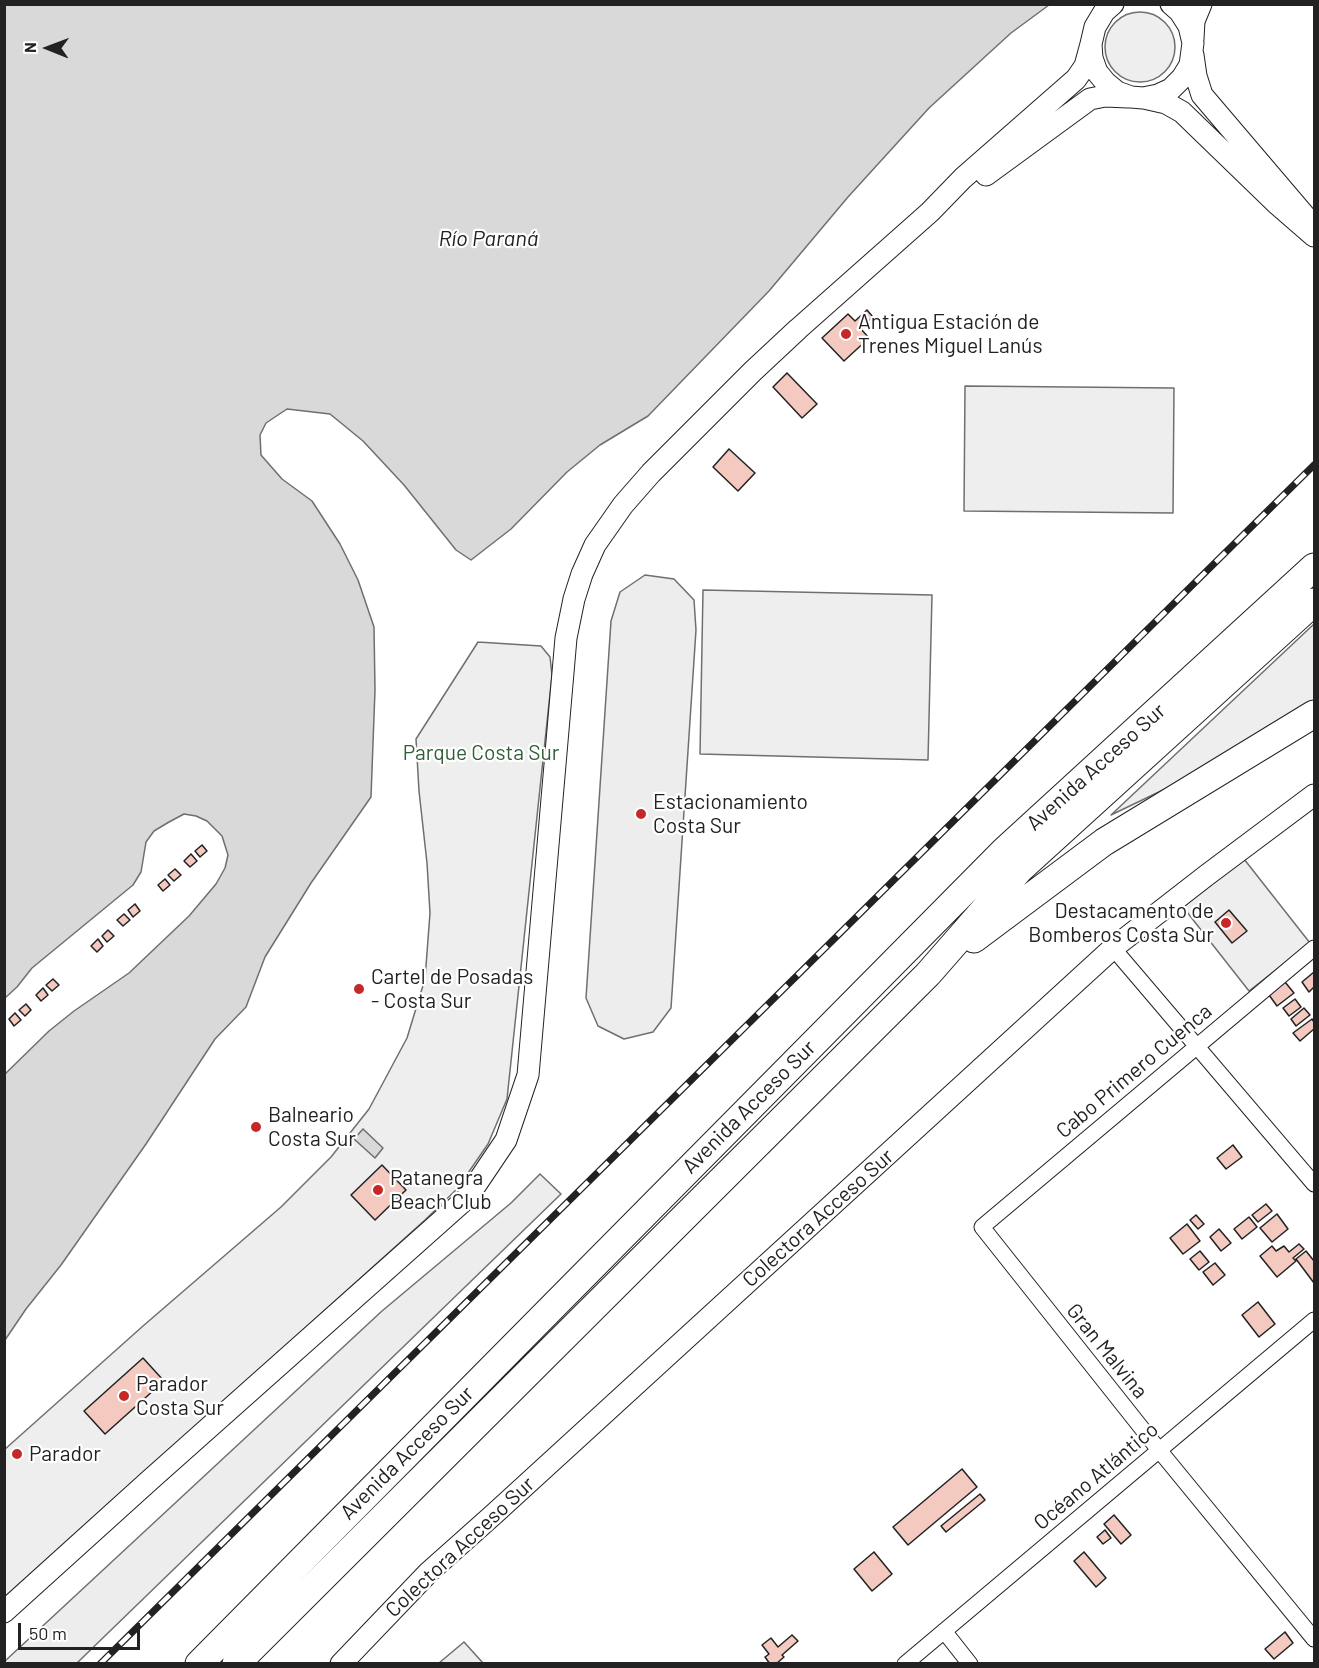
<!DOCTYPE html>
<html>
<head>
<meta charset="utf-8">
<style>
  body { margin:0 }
  #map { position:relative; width:1319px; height:1668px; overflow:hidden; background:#fff; font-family:Barlow,sans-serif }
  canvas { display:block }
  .frame { position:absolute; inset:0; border:6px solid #222; pointer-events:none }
  .north { position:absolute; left:18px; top:18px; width:60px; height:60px; -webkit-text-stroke:4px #fff; paint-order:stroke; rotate:271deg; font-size:16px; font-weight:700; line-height:24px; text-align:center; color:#222 }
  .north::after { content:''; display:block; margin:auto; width:21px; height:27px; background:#222; clip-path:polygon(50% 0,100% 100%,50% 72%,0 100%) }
  .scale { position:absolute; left:18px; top:1623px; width:122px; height:27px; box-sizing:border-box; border:3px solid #222; border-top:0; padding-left:8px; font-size:18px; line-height:21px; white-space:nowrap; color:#222; -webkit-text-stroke:4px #fff; paint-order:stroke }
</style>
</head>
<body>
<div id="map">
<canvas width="1319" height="1668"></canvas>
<div class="frame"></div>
<div class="north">N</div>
<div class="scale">50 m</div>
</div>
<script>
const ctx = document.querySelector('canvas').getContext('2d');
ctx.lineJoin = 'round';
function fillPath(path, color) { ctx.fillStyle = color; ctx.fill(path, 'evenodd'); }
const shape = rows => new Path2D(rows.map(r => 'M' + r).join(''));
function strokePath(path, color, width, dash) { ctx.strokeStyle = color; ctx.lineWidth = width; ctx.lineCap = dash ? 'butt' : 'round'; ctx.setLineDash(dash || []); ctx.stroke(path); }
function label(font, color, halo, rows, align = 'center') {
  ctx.font = font + ' Barlow,sans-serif'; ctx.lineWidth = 4.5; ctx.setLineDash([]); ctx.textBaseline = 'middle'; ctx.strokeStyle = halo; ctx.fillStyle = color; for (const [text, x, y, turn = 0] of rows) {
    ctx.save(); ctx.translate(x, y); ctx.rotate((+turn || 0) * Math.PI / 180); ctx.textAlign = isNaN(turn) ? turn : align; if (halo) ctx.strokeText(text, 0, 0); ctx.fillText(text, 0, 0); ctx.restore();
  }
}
const green = shape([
  '1105 47a35 35 0 1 1 70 0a35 35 0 1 1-70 0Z',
  [965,386,1174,388,1173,513,964,511,965,386],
  [703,590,932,595,928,760,700,754,703,590],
  [1314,624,1314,701,1215,765,1111,815,1314,624],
  [478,642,541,646,550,657,552,675,507,1099,488,1144,457,1189,425,1220,5,1598,4,1450,143,1326,281,1207,331,1157,369,1109,407,1038,425,979,430,913,427,863,419,791,416,739,478,642],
  [1244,859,1310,943,1249,991,1183,907,1244,859],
  [464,1642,483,1663,439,1663,464,1642]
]);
const parking = shape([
  [645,575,674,579,694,600,696,630,671,1008,653,1032,624,1039,598,1026,586,998,611,621,620,592,645,575],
  [540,1174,561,1194,77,1663,5,1663,5,1661,382,1311,511,1203,540,1174]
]);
const water = shape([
  [5,4,1049,5,1011,33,929,108,848,197,769,291,648,416,600,445,567,472,511,529,471,560,456,550,404,485,363,441,330,414,287,409,266,423,260,435,261,455,282,479,312,501,340,544,358,580,374,627,375,690,371,797,311,883,265,957,246,1007,215,1039,146,1144,61,1265,26,1309,5,1340,5,1074,49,1031,74,1011,129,973,189,916,216,884,225,868,228,855,222,836,207,821,196,816,184,814,169,822,154,831,146,842,141,872,133,885,32,968,17,987,5,998,5,4],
  [363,1129,383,1148,375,1158,354,1139,363,1129]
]);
const building = shape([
  [867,310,873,317,861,329,869,338,844,361,822,338,848,314,855,321,867,310],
  [787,373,817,404,802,418,773,387,787,373],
  [729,449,755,473,738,491,713,467,729,449],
  [202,845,207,851,200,857,195,851,202,845],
  [191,854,197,861,190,867,184,861,191,854],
  [175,869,181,875,174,881,168,875,175,869],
  [165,879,170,885,163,891,158,885,165,879],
  [135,904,140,911,133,917,128,910,135,904],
  [1229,910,1247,931,1232,943,1215,922,1229,910],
  [124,914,130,920,123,926,117,920,124,914],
  [108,930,114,936,107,942,102,936,108,930],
  [98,939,103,946,97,952,91,946,98,939],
  [1314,972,1314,987,1309,992,1302,982,1314,972],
  [53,979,59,985,52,991,46,985,53,979],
  [1285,982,1294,993,1277,1006,1269,995,1285,982],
  [43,988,48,995,41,1001,36,995,43,988],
  [1295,999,1301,1007,1289,1016,1283,1008,1295,999],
  [26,1004,31,1010,25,1016,19,1010,26,1004],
  [1304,1008,1310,1015,1296,1026,1291,1019,1304,1008],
  [15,1013,21,1020,14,1026,9,1019,15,1013],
  [1312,1019,1314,1022,1314,1029,1300,1041,1293,1033,1312,1019],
  [1233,1145,1242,1157,1226,1169,1217,1158,1233,1145],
  [382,1165,406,1190,375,1220,351,1195,382,1165],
  [1266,1204,1272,1211,1258,1222,1252,1215,1266,1204],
  [1277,1214,1288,1229,1272,1242,1260,1228,1277,1214],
  [1196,1215,1204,1224,1198,1229,1190,1220,1196,1215],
  [1249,1217,1257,1227,1242,1239,1234,1229,1249,1217],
  [1187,1224,1200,1241,1183,1254,1170,1238,1187,1224],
  [1219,1229,1231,1243,1221,1251,1210,1237,1219,1229],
  [1299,1244,1304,1249,1293,1258,1296,1261,1277,1277,1260,1256,1272,1246,1276,1251,1284,1246,1289,1252,1299,1244],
  [1200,1251,1209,1262,1199,1270,1190,1259,1200,1251],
  [1306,1251,1314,1261,1314,1283,1296,1259,1306,1251],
  [1215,1263,1225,1275,1213,1285,1203,1272,1215,1263],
  [1258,1302,1275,1324,1259,1337,1242,1315,1258,1302],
  [143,1358,164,1381,105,1434,84,1411,143,1358],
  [962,1469,977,1487,908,1545,893,1527,962,1469],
  [980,1494,985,1500,946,1532,941,1526,980,1494],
  [1114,1515,1131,1535,1121,1544,1104,1524,1114,1515],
  [1105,1530,1111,1538,1103,1544,1097,1537,1105,1530],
  [874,1552,892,1574,872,1591,854,1569,874,1552],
  [1084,1552,1106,1578,1096,1587,1074,1561,1084,1552],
  [1285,1632,1293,1643,1274,1659,1265,1649,1285,1632],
  [792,1635,798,1641,782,1655,784,1657,776,1664,770,1664,765,1657,769,1654,762,1645,771,1638,778,1647,792,1635]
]);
const street = shape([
  [1113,948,1314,1184],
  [1314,948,982,1227,1159,1450,1314,1639],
  [944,1631,970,1664],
  [905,1664,1314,1320]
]);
const secondary = shape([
  [1113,4,1104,12,1095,27,1091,44,1092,58,1097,72,1106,83,1117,92,1131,97,1143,98,1158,95,1171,89,1182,78,1190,65,1193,43,1189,26,1180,12,1171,4],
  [1193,39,1194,21,1201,4],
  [1193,55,1196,76,1202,95,1305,216],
  [1144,98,1166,103,1182,112,1276,203,1314,236],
  [986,175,1090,99,1105,96,1128,97],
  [4,1612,150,1480,467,1198,506,1140,528,1075,566,638,574,599,582,574,595,545,623,505,651,473,753,371,798,329,930,212,963,178,1076,79,1085,66,1091,44],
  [341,1664,429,1572,493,1515,1113,948,1207,875,1314,795]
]);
const highway = shape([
  [974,939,1104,842,1314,714],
  [199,1664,1004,851,1314,567],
  [236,1664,928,974,1019,870,1314,602]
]);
const rail = shape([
  [100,1664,1314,465]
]);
const markers = [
  [846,334,6,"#c62828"],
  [641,814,6,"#c62828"],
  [1226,923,6,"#c62828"],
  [359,989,6,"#c62828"],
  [256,1127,6,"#c62828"],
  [378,1190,6,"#c62828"],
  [124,1396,6,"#c62828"],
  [17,1454,6,"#c62828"]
];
const poiNames = [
  ["Antigua Estación de",858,322],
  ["Trenes Miguel Lanús",858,346],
  ["Estacionamiento",653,802],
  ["Costa Sur",653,826],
  ["Destacamento de",1214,911,"right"],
  ["Bomberos Costa Sur",1214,935,"right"],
  ["Cartel de Posadas",371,977],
  ["- Costa Sur",371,1001],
  ["Balneario",268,1115],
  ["Costa Sur",268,1139],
  ["Patanegra",390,1178],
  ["Beach Club",390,1202],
  ["Parador",136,1384],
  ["Costa Sur",136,1408],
  ["Parador",29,1454]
];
const parkNames = [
  ["Parque Costa Sur",481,753]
];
const streetNames = [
  ["Avenida Acceso Sur",1096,767,-42],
  ["Cabo Primero Cuenca",1134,1071,-40],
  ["Avenida Acceso Sur",749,1107,-45],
  ["Colectora Acceso Sur",818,1218,-42],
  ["Gran Malvina",1107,1351,51],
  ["Avenida Acceso Sur",407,1453,-45],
  ["Océano Atlántico",1096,1476,-40],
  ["Colectora Acceso Sur",460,1547,-43]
];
const waterNames = [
  ["Río Paraná",488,239]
];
fillPath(green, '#eee');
strokePath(green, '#6f6f6f', 1.5);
fillPath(parking, '#ededed');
strokePath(parking, '#6f6f6f', 1.5);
fillPath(water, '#d9d9d9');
strokePath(water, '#6f6f6f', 1.5);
fillPath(building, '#f3c9c0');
strokePath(building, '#222', 1.5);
strokePath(street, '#222', 17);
strokePath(secondary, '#222', 23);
strokePath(highway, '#222', 29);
strokePath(street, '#fff', 15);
strokePath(secondary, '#fff', 21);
strokePath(highway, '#fff', 27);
strokePath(rail, '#222', 7);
strokePath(rail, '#fff', 4.5, [14]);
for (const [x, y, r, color] of markers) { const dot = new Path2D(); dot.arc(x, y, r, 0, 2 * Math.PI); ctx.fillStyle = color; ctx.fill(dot); strokePath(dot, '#fff', 2); }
label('21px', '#222', '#fff', poiNames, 'left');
label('21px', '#2f5e38', '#fff', parkNames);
label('21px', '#222', '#fff', streetNames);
label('italic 22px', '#222', '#fff', waterNames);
</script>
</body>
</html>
